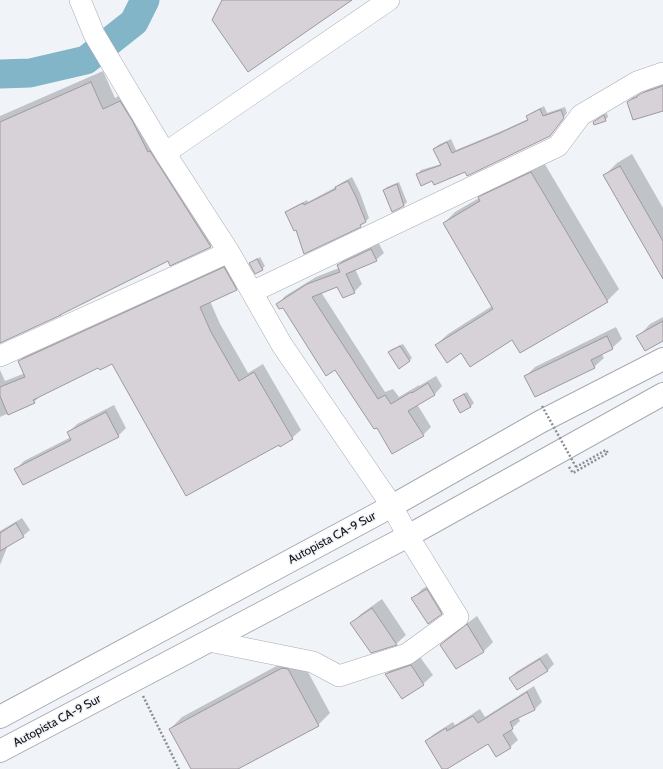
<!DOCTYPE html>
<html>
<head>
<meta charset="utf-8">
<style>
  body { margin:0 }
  canvas { display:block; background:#f0f4f9 }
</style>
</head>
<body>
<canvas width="663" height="769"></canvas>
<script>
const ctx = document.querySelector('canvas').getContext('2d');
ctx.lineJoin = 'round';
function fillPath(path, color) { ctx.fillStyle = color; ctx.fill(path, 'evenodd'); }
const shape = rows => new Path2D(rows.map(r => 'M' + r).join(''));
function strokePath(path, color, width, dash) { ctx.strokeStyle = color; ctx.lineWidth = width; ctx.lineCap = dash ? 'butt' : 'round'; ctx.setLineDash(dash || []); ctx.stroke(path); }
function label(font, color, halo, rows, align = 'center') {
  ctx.font = font + ' Cabin,sans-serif'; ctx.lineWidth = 3; ctx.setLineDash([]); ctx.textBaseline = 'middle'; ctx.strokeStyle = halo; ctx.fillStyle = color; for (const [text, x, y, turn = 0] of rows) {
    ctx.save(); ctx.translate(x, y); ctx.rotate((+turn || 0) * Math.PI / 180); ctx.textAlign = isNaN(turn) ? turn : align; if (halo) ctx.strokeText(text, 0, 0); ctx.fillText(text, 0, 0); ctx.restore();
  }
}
const shadow = shape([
  [103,71,115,98,132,89,223,234,211,246,170,264,168,260,0,342,0,116],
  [663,83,663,110,628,102,633,97,641,94,648,89],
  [544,106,547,113,565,107,567,113,550,136,466,170,433,180,418,174,421,170,441,164,434,149,438,145,451,139,456,150,504,130,528,119,527,117,531,113],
  [607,113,608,117,605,120,594,122,597,119],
  [632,154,663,208,663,277,605,175,617,163],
  [543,161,619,289,607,301,512,339,461,352,436,345,448,334,492,306,444,223,455,212,479,198,491,186],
  [352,177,360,193,369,218,365,222,360,226,296,228,286,213,290,209,307,200,308,202,336,187,341,183],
  [399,182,407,202,404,205,393,210,384,190,387,187],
  [378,242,384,253,376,260,355,269,362,284,354,292,338,286,321,292,385,392,393,389,399,397,419,385,419,386,436,376,442,386,435,394,417,404,431,427,423,435,377,426,335,368,283,307,278,304,285,296,316,277,339,268,338,265,345,258],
  [260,257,265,266,262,269,250,263],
  [233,259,245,280,236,289,210,301,220,324,248,373,263,364,301,430,292,438,112,363,99,366,41,395,34,402,0,417,0,370,5,381,25,373,19,361,28,353],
  [663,317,663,340,638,337,650,324],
  [616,327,622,339,612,348,601,353,604,358,594,367,526,376,535,367],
  [403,344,412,358,409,361,389,352,392,349],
  [467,392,474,403,471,406,461,411,455,400,458,397],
  [114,405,126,428,118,436,16,469,24,461,71,437,68,433,77,424],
  [22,518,30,530,23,536,8,545,0,565,0,531],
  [436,581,451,604,441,613,413,599,422,589],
  [382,599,406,635,396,644,371,652,352,623,361,614],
  [477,616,493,642,484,651,456,668,442,645,451,635],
  [547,653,554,664,547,671,510,678,516,672],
  [295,656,300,657,330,713,318,725,236,769,192,769,170,729,182,717],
  [420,657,433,675,423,684,386,674,395,665],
  [534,686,542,702,535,709,518,717,520,721,511,729,518,740,510,747,488,743,443,769,426,741,434,734,453,722,455,725,480,709,485,717]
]);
const river = shape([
  [0,74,30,73,86,60,134,22,145,0]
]);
const building = shape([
  [222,0,352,0,248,72,212,20,222,0],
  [91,82,103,109,120,101,133,122,148,152,150,151,211,247,170,266,168,261,60,315,61,315,0,343,0,122,91,82],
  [663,86,663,111,633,120,627,102,632,99,637,97,637,96,642,93,663,86],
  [540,109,543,116,561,110,564,118,550,136,467,176,465,172,434,185,432,181,421,186,416,174,441,165,433,149,447,142,452,153,500,133,528,120,526,116,540,109],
  [604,115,606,121,594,125,593,122,604,115],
  [620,166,663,241,663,279,603,175,620,166],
  [531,172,608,302,520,353,512,340,470,367,461,353,447,363,435,345,493,309,443,223,480,201,478,197,531,172],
  [348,181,356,197,366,222,360,225,361,227,304,254,296,230,294,231,285,212,303,203,304,205,336,189,335,187,348,181],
  [397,184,404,206,392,212,383,190,397,184],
  [371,249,377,261,346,274,355,293,343,298,337,287,312,297,378,399,385,395,391,404,411,392,412,393,428,383,435,395,408,411,424,436,392,454,377,428,374,429,335,370,326,376,283,308,279,309,276,304,307,284,340,272,337,265,371,249],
  [257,259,263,270,255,274,249,263,257,259],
  [224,267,237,290,200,307,211,332,239,381,254,372,293,439,280,447,279,445,186,496,112,364,100,370,98,368,33,400,35,403,8,415,0,396,0,387,25,377,18,361,224,267],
  [663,321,663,341,645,351,636,336,663,321],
  [607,336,613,349,591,360,595,368,535,397,524,376,607,336],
  [400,346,410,361,399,369,388,352,400,346],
  [464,394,471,407,460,413,453,400,464,394],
  [106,412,119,437,23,485,14,469,71,440,67,432,106,412],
  [16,523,24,537,0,551,0,533,16,523],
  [427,589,442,614,428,624,411,598,427,589],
  [372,608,397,645,371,653,350,623,372,608],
  [467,624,484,652,456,669,440,645,467,624],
  [540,659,548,671,517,690,509,678,540,659],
  [411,665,424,685,402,699,385,674,411,665],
  [282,668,288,669,319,726,238,769,191,769,169,729,282,668],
  [527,692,535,710,510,722,513,729,503,735,511,748,496,757,488,744,447,769,442,769,425,741,446,728,447,731,473,716,478,723,527,692]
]);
const path = shape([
  [569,467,573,473,608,453,606,450,576,467],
  [143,696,179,769]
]);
const minor = shape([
  [80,0,94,34,165,153,229,252,282,345,392,506,408,536,458,617,407,654,339,676,313,662,209,641],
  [165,153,389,0],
  [252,292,558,146,581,115,637,82,663,73],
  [0,356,229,252]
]);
const highway = shape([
  [0,717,392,506,540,422,663,359],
  [0,751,408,536,663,394]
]);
const pathBridge = shape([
  [542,406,576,467]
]);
const streetNames = [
  ["Autopista CA-9 Sur",332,538,-28],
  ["Autopista CA-9 Sur",57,721,-28]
];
fillPath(shadow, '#0003');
strokePath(river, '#83b5c8', 29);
fillPath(building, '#d7d2d7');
strokePath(building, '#9e999e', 1);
strokePath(minor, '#a8abb0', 22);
strokePath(highway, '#a8abb0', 24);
strokePath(path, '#8c8f93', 2.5, [2, 2]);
strokePath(minor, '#fff', 21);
strokePath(highway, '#fff', 22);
strokePath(pathBridge, '#8c8f93', 2.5, [2, 2]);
label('12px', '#0f1012', '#f0f4f9', streetNames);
</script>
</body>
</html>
